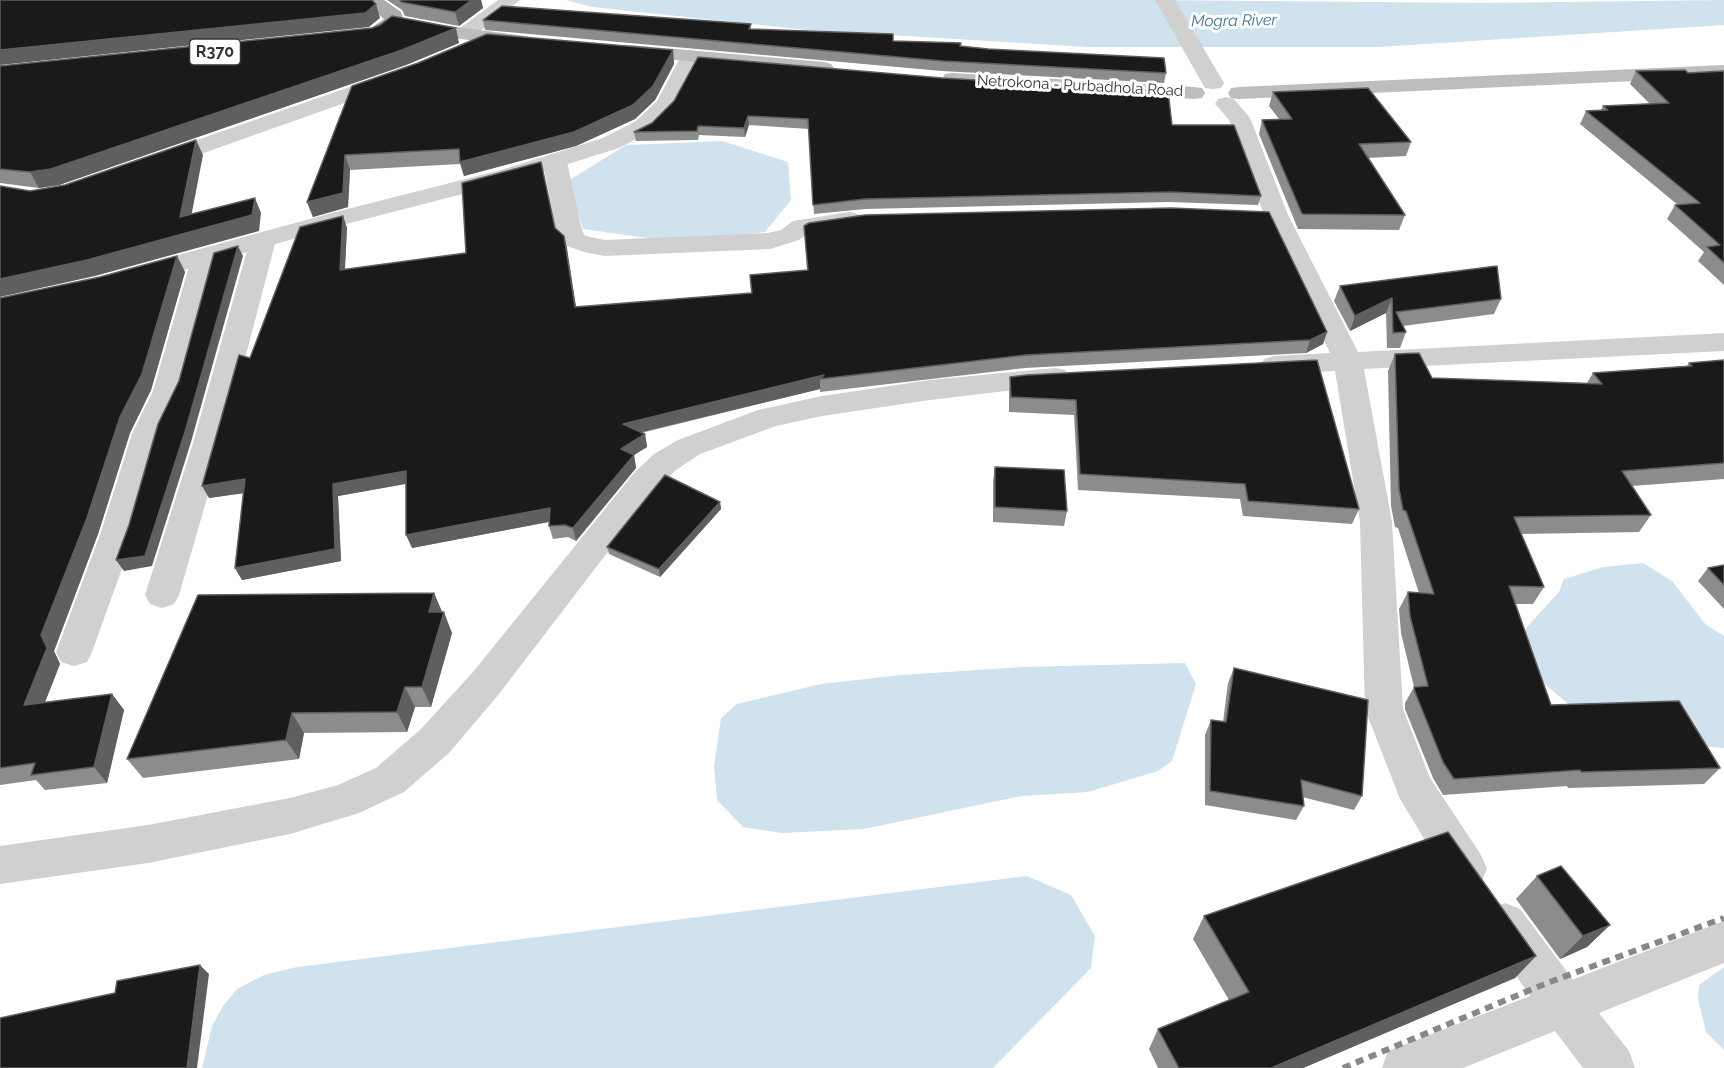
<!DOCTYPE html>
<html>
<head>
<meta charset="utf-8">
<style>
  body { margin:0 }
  canvas { display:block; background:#fff }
</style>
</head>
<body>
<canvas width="1724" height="1068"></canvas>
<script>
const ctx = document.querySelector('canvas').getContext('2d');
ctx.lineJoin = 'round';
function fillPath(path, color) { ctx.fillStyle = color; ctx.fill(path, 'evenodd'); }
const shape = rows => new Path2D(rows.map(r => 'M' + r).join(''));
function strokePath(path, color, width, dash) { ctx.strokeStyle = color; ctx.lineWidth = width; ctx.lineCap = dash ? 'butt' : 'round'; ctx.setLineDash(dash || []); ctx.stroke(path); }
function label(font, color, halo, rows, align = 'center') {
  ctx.font = font + ' Raleway,sans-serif'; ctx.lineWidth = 6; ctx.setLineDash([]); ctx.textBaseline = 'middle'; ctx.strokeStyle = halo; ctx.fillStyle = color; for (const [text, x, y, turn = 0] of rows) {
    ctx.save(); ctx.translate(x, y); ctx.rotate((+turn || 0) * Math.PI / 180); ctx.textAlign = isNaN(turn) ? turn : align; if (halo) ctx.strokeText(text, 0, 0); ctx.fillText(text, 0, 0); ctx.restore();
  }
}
const water = shape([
  [566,0,1151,0,1482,3,1724,0,1724,25,1378,47,1087,47,808,30,592,7],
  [722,141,788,162,791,200,765,232,684,243,583,229,568,181,626,145],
  [1643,563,1672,581,1706,625,1724,636,1724,748,1698,746,1572,707,1541,681,1524,647,1526,628,1559,592,1564,579,1603,567],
  [1185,663,1196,684,1172,761,1158,771,1088,792,1021,796,864,829,782,833,743,827,717,800,714,766,721,718,737,704,821,684,901,675,1023,667],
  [1027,876,1071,895,1095,936,1091,968,993,1068,202,1068,212,1026,223,1006,237,989,264,975,297,967],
  [1724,967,1724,1050,1706,1032,1698,999,1699,985]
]);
const minor = shape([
  [390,73,398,74,401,79,398,84,167,166,159,168,151,166,147,161,151,156,390,73],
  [555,155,563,157,567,162,581,226,584,235,590,237,605,240,768,233,781,230,793,221,849,212,858,214,861,219,858,224,809,232,799,240,770,249,605,256,584,252,564,245,555,226,543,162,547,157,555,155],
  [263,232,272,235,276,240,223,443,179,595,174,604,162,608,150,604,145,595,193,443,250,240,254,235,263,232],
  [205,248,214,251,218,256,183,391,162,434,134,535,92,652,87,662,74,666,61,662,56,652,100,535,132,434,153,391,192,256,196,251,205,248],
  [1724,921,1724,963,1599,1013,1629,1051,1635,1068,1583,1068,1555,1031,1463,1068,1382,1068,1388,1051,1724,921]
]);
const tertiary = shape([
  [498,0,520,0,470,39,456,39,453,35,456,31,498,0],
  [1155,0,1175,0,1224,83,1221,88,1213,89,1205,88,1155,0],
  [691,50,698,52,701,56,674,109,652,131,619,148,517,180,346,224,145,281,136,283,127,281,123,275,127,269,328,214,501,170,603,138,636,121,657,101,681,56,684,52,691,50],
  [1226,97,1234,99,1250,118,1288,215,1358,352,1724,333,1724,351,1364,369,1392,522,1403,709,1430,778,1481,855,1487,869,1481,883,1466,888,1451,883,1400,799,1365,709,1360,522,1335,371,1274,374,1264,371,1260,365,1264,359,1274,356,1330,353,1264,215,1229,120,1215,104,1218,99,1226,97],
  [1055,368,1065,370,1069,377,1065,384,930,400,822,416,776,426,700,454,676,470,656,489,499,694,449,753,404,792,359,813,290,834,148,863,0,884,0,846,148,825,290,798,338,785,376,768,421,729,473,672,634,473,654,454,678,440,758,410,822,396,930,380,1055,368],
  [1505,903,1520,909,1580,989,1587,1005,1580,1021,1564,1028,1548,1021,1490,939,1483,924,1490,909,1505,903]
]);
const secondary = shape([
  [412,21,525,36,532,38,535,42,532,46,525,48,405,31,402,27,405,23,412,21],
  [630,45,824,62,831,64,834,68,831,72,824,74,623,55,620,51,623,47,630,45],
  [1724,65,1724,77,1239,99,1231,98,1228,93,1231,88,1239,87,1724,65],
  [953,73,1194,87,1202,88,1205,93,1202,98,1194,99,945,84,942,79,945,74,953,73]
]);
const primary = shape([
  [362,0,384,0,401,12,404,21,383,38,357,43,350,41,347,37,350,33,370,29,384,19,362,0]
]);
const rail = shape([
  [1343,1068,1547,983,1724,918]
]);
const wall = shape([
  [387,0,481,0,483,8,459,26,405,16,402,10],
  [483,20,751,24,751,29,893,34,893,41,988,49,1166,73,1164,83,942,71,485,30],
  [459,43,406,65,59,185,39,188,0,183,0,66],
  [673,50,674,64,655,100,635,119,576,146,464,176,460,164,350,170,348,207,313,217,307,202,352,86],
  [1636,71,1688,73,1724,71,1724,285,1698,261,1704,252,1667,219,1675,205,1678,205,1580,124,1586,111,1601,110,1603,106,1650,104,1630,84],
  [942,78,1172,125,1261,196,1258,205,1168,202,865,209,814,214,809,129,749,125,745,137,699,135,698,140,636,141,634,132],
  [1273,92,1411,142,1406,156,1367,158,1405,215,1399,230,1298,229,1259,134,1262,120,1279,119,1269,106],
  [343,216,347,228,345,270,466,253,555,228,564,236,576,307,751,293,750,275,807,270,805,239,1327,332,1323,344,1306,353,1025,368,820,392,820,389,641,433,645,434,647,447,634,455,636,468,576,541,568,537,553,539,549,526,549,522,412,548,406,484,338,496,341,561,242,580,235,568,243,493,209,498,250,358],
  [177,256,185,272,151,390,130,433,98,534,54,651,60,664,45,702,112,694,124,710,107,783,45,790,36,780,0,785,0,298,100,277],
  [1340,286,1501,299,1494,314,1403,326,1406,332,1400,348,1387,348,1386,313,1350,331,1334,301],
  [1395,354,1432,378,1587,383,1593,373,1687,366,1689,363,1724,360,1724,479,1632,486,1651,515,1639,532,1521,534,1544,587,1533,604,1515,604,1551,705,1720,768,1704,784,1568,788,1567,786,1443,795,1433,778,1405,709,1405,703,1414,687,1401,633,1399,609,1408,592,1419,593,1398,528,1395,527,1391,506,1388,371],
  [1027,375,1359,509,1352,524,1243,516,1240,499,1078,490,1074,415,1009,412,1009,392,1010,377],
  [995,467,1067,511,1064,526,993,522,993,482],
  [720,502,721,509,660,577,609,554,607,547],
  [1724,565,1724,609,1698,581,1708,568],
  [434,593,442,612,452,633,431,707,415,707,407,732,304,733,299,759,143,778,127,759],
  [1234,668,1362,796,1354,810,1302,797,1304,806,1296,820,1205,805,1205,735,1211,720,1223,722,1228,683],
  [1537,876,1610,925,1587,947,1560,959,1516,899],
  [1204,916,1536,956,1515,978,1303,1068,1158,1068,1149,1049,1158,1029,1229,1000,1193,939]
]);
const shadedWall = shape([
  [472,0,481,0,483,8,459,26,455,12],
  [376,4,380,18,369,27,0,65,0,50],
  [456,28,459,43,406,65,59,185,39,188,30,172],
  [673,50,674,64,655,100,635,119,576,146,464,176,460,162],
  [748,116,749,125,745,137,744,128],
  [196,140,203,155,188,233,180,217],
  [345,155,350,170,348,207,313,217,307,202],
  [255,198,261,213,259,231,95,276,0,297,0,279],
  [343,216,347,228,344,283,340,270],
  [564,236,567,248,578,320,575,307],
  [238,246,243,256,191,442,152,566,124,571,116,560],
  [177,256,185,272,151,390,130,433,98,534,54,651,60,664,38,720,24,705,41,635],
  [1392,298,1386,313,1350,331,1355,316],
  [1327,332,1323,344,1306,353,1310,340],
  [824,375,820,379,820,389,625,436,623,424],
  [645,434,647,447,634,455,636,468,576,541,573,528,621,449],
  [406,471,410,483,338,496,341,561,242,580,235,568,333,484],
  [245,479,252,492,209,498,202,486],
  [720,502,721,509,660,577,659,569],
  [550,508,553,521,412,548,406,535],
  [434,593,443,614,429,612],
  [444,612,452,633,431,707,422,687],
  [405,687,415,707,407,732,397,712],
  [112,694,124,710,107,783,94,767],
  [292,713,304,733,299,759,286,740],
  [1610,925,1587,947,1560,959,1583,936],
  [1536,956,1515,978,1303,1068,1271,1068],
  [200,965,209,974,197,1068,187,1068]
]);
const building = shape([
  [0,0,372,0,376,4,365,13,0,50,0,0],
  [400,0,472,0,455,12,401,2,400,0],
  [502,6,751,24,749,29,893,34,893,41,961,43,960,46,988,49,1164,58,1166,73,943,61,483,20,502,6],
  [392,16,456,28,402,50,51,169,30,172,0,169,0,66,372,28,380,25,392,16],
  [487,34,673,50,653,86,633,105,574,132,460,162,459,149,345,155,343,193,307,202,352,86,418,63,487,34],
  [698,57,942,78,1168,91,1172,125,1234,125,1261,196,1170,192,865,199,813,205,808,119,748,116,744,128,698,126,697,131,634,132,652,123,674,101,698,57],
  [1685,70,1688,73,1724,71,1724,263,1707,247,1720,245,1675,205,1700,203,1586,111,1608,110,1603,106,1669,103,1636,71,1685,70],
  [1368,88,1411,142,1359,144,1405,215,1302,214,1262,120,1292,119,1273,92,1368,88],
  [196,140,180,217,255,198,252,215,87,260,0,279,0,186,30,191,65,185,196,140],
  [541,162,555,228,564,236,575,307,752,293,750,275,808,270,804,226,809,223,865,215,1171,208,1269,212,1327,332,1310,340,1026,355,820,379,824,375,623,424,645,434,621,449,634,455,573,528,565,525,549,526,550,508,406,535,406,471,333,484,335,549,235,568,245,479,202,486,239,355,250,358,300,227,343,216,340,270,466,253,462,183,541,162],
  [238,246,185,432,145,556,116,560,129,525,158,424,179,381,214,253,238,246],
  [177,256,142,374,120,417,87,518,41,635,47,648,24,705,112,694,94,767,31,775,35,763,0,768,0,298,100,277,177,256],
  [1497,266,1501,299,1396,312,1406,332,1393,333,1392,298,1355,316,1340,286,1497,266],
  [1419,353,1432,378,1602,384,1593,373,1692,366,1689,363,1724,360,1724,463,1622,471,1651,515,1514,517,1544,587,1509,586,1551,705,1679,701,1720,768,1581,772,1580,770,1454,779,1443,762,1415,692,1414,687,1428,686,1410,616,1408,592,1434,594,1406,511,1403,510,1399,489,1395,354,1419,353],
  [1317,360,1359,509,1248,501,1245,484,1080,474,1076,400,1011,397,1010,377,1027,375,1317,360],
  [995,467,1064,470,1067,511,995,507,995,467],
  [665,475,720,502,659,569,607,547,665,475],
  [1724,565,1724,585,1708,568,1724,565],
  [434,593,429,612,444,612,422,687,405,687,397,712,292,713,286,740,127,759,198,595,434,593],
  [1234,668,1368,700,1362,796,1301,780,1304,806,1210,791,1211,720,1226,722,1234,668],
  [1448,832,1536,956,1271,1068,1179,1068,1158,1029,1249,992,1204,916,1448,832],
  [1561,866,1610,925,1583,936,1537,876,1561,866],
  [200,965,187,1068,0,1068,0,1018,115,993,117,981,200,965]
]);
const farStreetnames = [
  ["Netrokona - Purbadhola Road",1080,86,3]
];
const farWaternames = [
  ["Mogra River",1234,21,-1]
];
const shields = [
  [215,52,51]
];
const shieldNames = [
  ["R370",215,52]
];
fillPath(water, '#cfe2ee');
fillPath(minor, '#d0d0d0');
fillPath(tertiary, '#d0d0d0');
fillPath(secondary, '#bdbdbd');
fillPath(primary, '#ababab');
strokePath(rail, '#888', 6, [8, 6]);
fillPath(wall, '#8c8c8c');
fillPath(shadedWall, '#5f5f5f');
fillPath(building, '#1a1a1a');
strokePath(building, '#5f5f5f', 1.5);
label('15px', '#333', '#fff', farStreetnames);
label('italic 16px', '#3f7597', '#fff', farWaternames);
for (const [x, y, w] of shields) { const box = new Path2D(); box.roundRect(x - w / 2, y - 13, w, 26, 4.5); ctx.fillStyle = '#fff'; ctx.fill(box); strokePath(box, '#333', 1.5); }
label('bold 16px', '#333', null, shieldNames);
</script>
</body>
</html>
